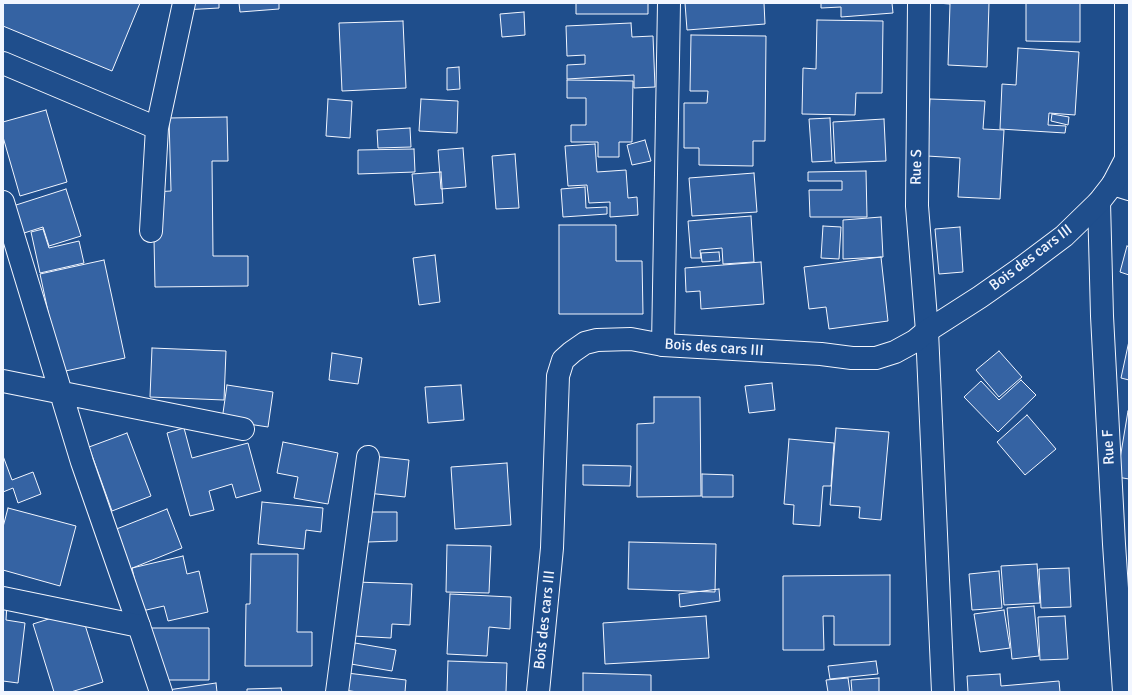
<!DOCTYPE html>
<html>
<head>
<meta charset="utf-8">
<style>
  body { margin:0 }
  #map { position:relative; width:1132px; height:695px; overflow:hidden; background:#1f4e8c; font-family:Signika,sans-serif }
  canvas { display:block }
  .frame { position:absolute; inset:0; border:4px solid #f2f6ff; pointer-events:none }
</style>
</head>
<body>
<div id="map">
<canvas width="1132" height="695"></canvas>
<div class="frame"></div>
</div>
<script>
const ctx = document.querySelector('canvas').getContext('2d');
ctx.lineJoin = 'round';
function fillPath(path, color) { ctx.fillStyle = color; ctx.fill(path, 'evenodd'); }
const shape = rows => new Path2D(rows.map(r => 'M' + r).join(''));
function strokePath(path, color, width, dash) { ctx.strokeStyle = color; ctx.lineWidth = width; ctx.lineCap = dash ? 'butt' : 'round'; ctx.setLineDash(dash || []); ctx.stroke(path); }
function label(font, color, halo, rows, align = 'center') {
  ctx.font = font + ' Signika,sans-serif'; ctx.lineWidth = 3; ctx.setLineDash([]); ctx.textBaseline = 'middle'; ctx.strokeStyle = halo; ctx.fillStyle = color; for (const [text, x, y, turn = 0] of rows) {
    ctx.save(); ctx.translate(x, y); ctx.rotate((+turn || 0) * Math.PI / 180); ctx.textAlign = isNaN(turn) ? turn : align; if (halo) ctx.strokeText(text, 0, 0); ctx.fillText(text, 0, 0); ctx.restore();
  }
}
const building = shape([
  [3,3,140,3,112,71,3,26,3,3],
  [182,3,219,3,219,8,183,10,182,3],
  [239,3,279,3,279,9,240,12,239,3],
  [576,3,648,3,648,14,576,14,576,3],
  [685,3,764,3,765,24,687,30,685,3],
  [821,3,892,3,893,13,841,17,841,7,821,8,821,3],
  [937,3,989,3,987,67,948,65,950,4,937,3],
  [1026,3,1080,3,1080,42,1026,41,1026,3],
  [524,12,525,35,502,37,500,14,524,12],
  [817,20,883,21,882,93,856,93,855,115,802,114,803,68,816,69,817,20],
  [403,21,406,88,342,91,339,23,403,21],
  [631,23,632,37,653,36,655,87,634,88,634,75,567,79,567,65,585,64,585,55,567,56,566,26,631,23],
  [691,35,766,36,765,141,753,141,753,166,699,165,699,148,684,148,684,103,707,103,708,91,690,91,691,35],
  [1018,48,1079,52,1075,115,1049,113,1048,125,1066,126,1065,133,1000,129,1002,84,1016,85,1018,48],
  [459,67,460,89,447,90,447,68,459,67],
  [567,80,633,81,632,142,619,142,619,157,598,157,598,142,571,142,571,125,586,125,586,98,567,98,567,80],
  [328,99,352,101,350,138,326,136,328,99],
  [421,99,458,101,457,133,419,131,421,99],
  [930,99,985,101,983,129,1004,130,1000,199,958,197,960,158,927,156,930,99],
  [46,110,67,182,20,196,3,137,3,122,46,110],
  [1052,114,1069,117,1068,125,1051,121,1052,114],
  [227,117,228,161,212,161,213,256,248,256,248,286,155,287,153,192,171,191,169,118,227,117],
  [830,118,832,161,812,162,809,119,830,118],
  [884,119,886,161,835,163,833,122,884,119],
  [410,128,411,147,378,148,377,130,410,128],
  [645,140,651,161,632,165,627,145,645,140],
  [595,144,597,172,626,170,628,198,637,197,638,215,610,217,610,202,589,203,587,185,568,186,565,146,595,144],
  [463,148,466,187,441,189,438,150,463,148],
  [414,149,415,172,358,174,358,150,414,149],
  [515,154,519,208,496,209,492,156,515,154],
  [866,171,867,217,810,217,809,190,842,190,842,181,808,181,808,172,866,171],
  [441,172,443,203,415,205,412,174,441,172],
  [754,173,757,212,692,216,689,178,754,173],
  [585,187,586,208,607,207,607,214,563,217,561,189,585,187],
  [66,189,81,236,49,246,43,227,21,234,13,206,66,189],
  [751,216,754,262,723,264,722,248,700,250,701,258,691,258,688,221,751,216],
  [881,217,883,257,843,259,843,220,881,217],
  [559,225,616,225,616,261,642,261,643,314,559,314,559,225],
  [823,226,841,227,839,259,821,258,823,226],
  [960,227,963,272,939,274,935,229,960,227],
  [43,229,49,248,79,241,84,263,40,273,31,232,43,229],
  [1127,246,1129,247,1129,275,1120,272,1127,246],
  [719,252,720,261,702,262,701,253,719,252],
  [435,255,440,302,419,305,413,258,435,255],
  [881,257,888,321,829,329,826,307,809,309,804,267,881,257],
  [104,260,125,358,61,372,40,274,104,260],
  [761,262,764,304,701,309,700,291,686,292,685,268,761,262],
  [1129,341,1129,380,1121,378,1129,341],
  [152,348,226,351,224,400,150,397,152,348],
  [999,351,1022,377,999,397,976,370,999,351],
  [332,353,362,358,358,384,329,380,332,353],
  [1021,380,1036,395,998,432,964,397,981,381,999,400,1021,380],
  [772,383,775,410,749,413,745,386,772,383],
  [227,385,273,392,268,427,222,420,227,385],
  [461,385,464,420,428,423,425,387,461,385],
  [654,397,700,397,701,496,637,497,637,424,654,423,654,397],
  [1128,411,1129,411,1129,479,1117,477,1128,411],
  [1027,415,1056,449,1025,475,997,442,1027,415],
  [184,428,192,458,248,443,261,491,236,498,232,484,209,491,214,510,190,516,167,433,184,428],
  [836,428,889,432,881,520,859,518,860,507,830,505,836,428],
  [127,433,151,496,112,511,89,447,127,433],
  [789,439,834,443,831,486,823,486,820,526,793,524,794,505,784,504,789,439],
  [283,442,338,453,328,504,294,498,298,477,277,473,283,442],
  [3,456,12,480,33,472,41,494,18,503,13,488,3,492,3,456],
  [372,456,409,460,405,497,367,493,372,456],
  [507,463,511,525,455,529,451,467,507,463],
  [583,465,631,466,630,486,583,485,583,465],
  [702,474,733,475,733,497,702,497,702,474],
  [262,502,323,508,321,532,306,530,304,549,258,544,262,502],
  [8,508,76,526,60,586,3,570,3,527,8,508],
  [167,509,182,548,130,569,114,530,167,509],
  [368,512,397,512,397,541,368,542,368,512],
  [629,542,716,544,715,592,628,589,629,542],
  [447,545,491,546,489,593,446,592,447,545],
  [251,554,298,554,297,632,312,632,312,666,245,666,246,604,250,604,251,554],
  [183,556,187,574,199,571,208,612,168,621,164,606,142,611,132,568,183,556],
  [1037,564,1040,603,1004,605,1001,566,1037,564],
  [1069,568,1071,607,1041,608,1039,569,1069,568],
  [999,571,1002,608,972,610,969,574,999,571],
  [890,575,890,645,834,645,834,616,823,616,824,650,783,650,783,576,890,575],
  [356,582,412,584,410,625,392,624,391,638,353,636,356,582],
  [719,589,720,601,680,607,679,594,719,589],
  [450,594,511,597,510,629,489,627,487,656,447,654,450,594],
  [3,604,7,604,6,620,25,623,18,683,3,681,3,604],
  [1034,606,1039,656,1012,659,1007,608,1034,606],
  [80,609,103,682,71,692,54,692,33,624,80,609],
  [1004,610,1010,648,980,652,974,614,1004,610],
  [706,616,709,658,605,664,603,623,706,616],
  [1065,616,1068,659,1040,660,1038,617,1065,616],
  [148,628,209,628,209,680,148,680,148,628],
  [355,643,396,650,392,671,351,664,355,643],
  [448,661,507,663,506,692,447,692,448,661],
  [876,661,878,674,830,679,828,666,876,661],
  [347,673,406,680,405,692,357,692,345,690,347,673],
  [583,673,651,675,651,692,583,692,583,673],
  [1000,674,1001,686,1059,681,1060,692,968,692,967,676,1000,674],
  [848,678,850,692,828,692,826,680,848,678],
  [879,678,879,692,852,692,851,680,879,678],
  [216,683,217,692,169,692,168,690,216,683],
  [281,688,282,692,247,692,247,689,281,688]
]);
const street = shape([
  [919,3,917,206,927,331,943,692],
  [3,63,157,128],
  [1126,159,1126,3],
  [1113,184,1129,189],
  [3,202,82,462,139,626],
  [1099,202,1102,316,1114,544,1124,692],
  [151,231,157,128,184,3],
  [663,345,669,3],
  [3,381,243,429],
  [337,692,368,457]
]);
const secondary = shape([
  [3,598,139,626,161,692],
  [538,692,552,548,558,376,563,360,572,352,585,343,597,340,631,339,663,345,821,354,852,358,876,358,895,352,915,341,927,331,980,297,1020,269,1064,236,1099,202,1113,184,1126,159,1129,155]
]);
const streetNames = [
  ["Rue S",917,167,-89],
  ["Bois des cars III",1031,258,-37],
  ["Bois des cars III",714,348,4],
  ["Rue F",1109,447,-93],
  ["Bois des cars III",545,620,-84]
];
fillPath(building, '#3563a3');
strokePath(building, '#f2f6ff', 1);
strokePath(street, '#f2f6ff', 24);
strokePath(secondary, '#f2f6ff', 24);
strokePath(street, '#1f4e8c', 22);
strokePath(secondary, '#1f4e8c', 22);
label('15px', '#f2f6ff', '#1f4e8c', streetNames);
</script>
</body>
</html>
